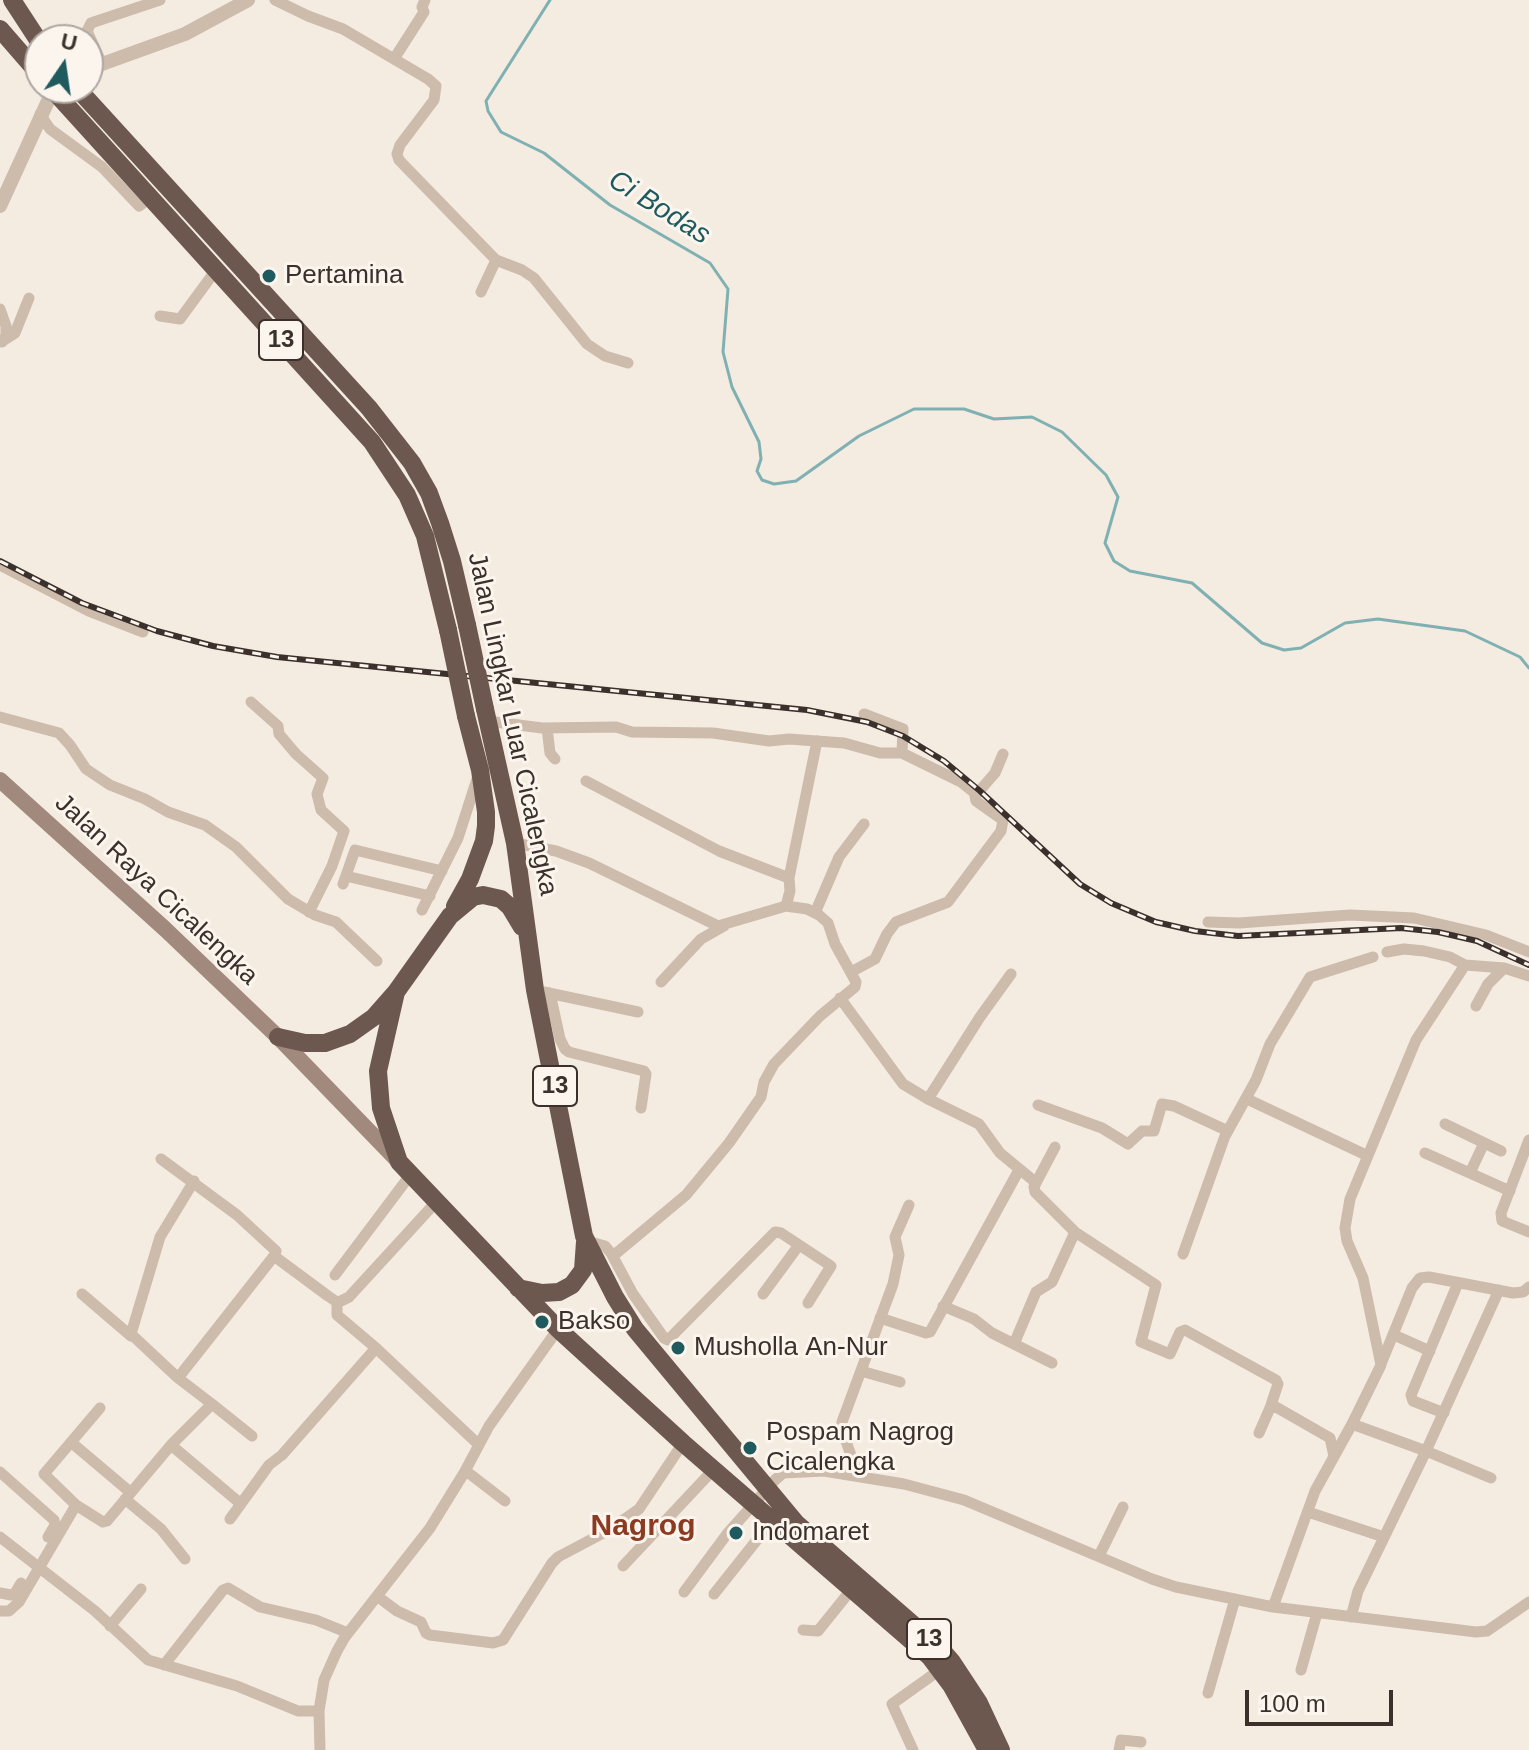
<!DOCTYPE html>
<html>
<head>
<meta charset="utf-8">
<style>
  body { margin:0 }
  #map { position:relative; width:1529px; height:1750px; overflow:hidden; background:#f4ebe1; font-family:Helvetica,sans-serif }
  canvas { display:block }
  .north { position:absolute; left:24px; top:24px; width:80px; height:80px; box-sizing:border-box; background:#fbf5ee; border:2px solid #aea6a0; border-radius:50%; rotate:13deg; font-size:22px; font-weight:700; line-height:32px; text-align:center; color:#3b302b }
  .north::after { content:''; display:block; margin:auto; width:28px; height:36px; background:#1f5a5e; clip-path:polygon(50% 0,100% 100%,50% 72%,0 100%) }
  .scale { position:absolute; left:1245px; top:1690px; width:148px; height:36px; box-sizing:border-box; border:4px solid #3b302b; border-top:0; padding-left:10px; font-size:24px; line-height:28px; white-space:nowrap; color:#3b302b; -webkit-text-stroke:6px #fbf5ee; paint-order:stroke }
</style>
</head>
<body>
<div id="map">
<canvas width="1529" height="1750"></canvas>
<div class="north">U</div>
<div class="scale">100 m</div>
</div>
<script>
const ctx = document.querySelector('canvas').getContext('2d');
ctx.lineJoin = 'round';
const shape = rows => new Path2D(rows.map(r => 'M' + r).join(''));
function strokePath(path, color, width, dash) { ctx.strokeStyle = color; ctx.lineWidth = width; ctx.lineCap = dash ? 'butt' : 'round'; ctx.setLineDash(dash || []); ctx.stroke(path); }
function label(font, color, halo, rows, align = 'center') {
  ctx.font = font + ' Helvetica,sans-serif'; ctx.lineWidth = 6; ctx.setLineDash([]); ctx.textBaseline = 'middle'; ctx.strokeStyle = halo; ctx.fillStyle = color; for (const [text, x, y, turn = 0] of rows) {
    ctx.save(); ctx.translate(x, y); ctx.rotate((+turn || 0) * Math.PI / 180); ctx.textAlign = isNaN(turn) ? turn : align; if (halo) ctx.strokeText(text, 0, 0); ctx.fillText(text, 0, 0); ctx.restore();
  }
}
const stream = shape([
  [550,0,486,101,488,111,501,132,544,153,610,205,710,263,728,289,723,352,732,387,759,442,761,459,757,471,762,480,774,484,796,481,859,436,914,409,964,409,994,419,1032,417,1062,432,1106,475,1118,497,1105,543,1114,561,1130,571,1192,583,1262,643,1284,650,1301,648,1345,623,1378,619,1465,631,1520,657,1529,668]
]);
const minor = shape([
  [275,0,308,16,343,29,428,79,436,86,434,100,400,145,397,154,399,160,496,260,522,270,534,278,587,344,605,356,628,363],
  [394,59,424,12,422,7,425,0],
  [102,64,87,31,91,23,160,0],
  [40,114,50,129,102,167,139,206,151,197],
  [481,292,496,260],
  [0,309,6,326,6,335,2,342],
  [160,316,180,319,216,270],
  [4,340,15,333,29,298],
  [0,565,89,611,143,632],
  [251,702,278,726,279,734,296,754,323,778,317,794,321,810,344,831,332,866,309,912],
  [864,714,903,729,902,753],
  [0,717,59,733,70,745,86,769,110,785,145,799,168,812,205,825,236,847,288,899,315,915,336,922,377,961],
  [488,721,542,728,616,727,632,732,713,733,769,741,789,739,844,743,880,753,902,753,961,782,976,794],
  [547,728,550,753,555,759],
  [586,781,719,851,789,878,790,891,786,906],
  [515,843,556,851,589,863,718,926,786,906,807,909,819,915,828,923,835,944,856,982,855,987,820,1016,774,1064,764,1082,761,1097,729,1143,686,1195,613,1256],
  [346,876,430,896],
  [789,878,817,741],
  [343,884,355,850,442,871],
  [422,910,458,838,477,779],
  [815,913,839,857,864,824],
  [1208,922,1239,923,1350,915,1414,918,1486,935,1529,952],
  [1387,952,1404,949,1424,951,1450,957,1465,965,1504,968,1529,976],
  [851,972,875,959,887,934,896,922,948,902,1001,831,1003,820,976,801,975,796,995,773,1003,754],
  [661,982,701,939,724,926],
  [544,992,638,1012],
  [550,993,560,1039,565,1049,569,1052,644,1071,646,1074,641,1108],
  [840,998,903,1084,928,1099,979,1124,1000,1153,1034,1181,1037,1181,1055,1147],
  [1476,1006,1488,984,1504,968],
  [928,1099,980,1017,1011,974],
  [1247,1099,1366,1155],
  [1038,1105,1102,1128,1128,1144,1142,1131,1154,1131,1162,1104,1174,1106,1228,1131],
  [1445,1124,1501,1151],
  [1529,1140,1501,1213,1502,1221,1529,1232],
  [1425,1153,1510,1191],
  [161,1159,237,1215,276,1251,274,1256],
  [1470,1173,1484,1143],
  [1037,1181,1034,1187,1035,1192,1075,1232,1156,1285,1141,1342,1170,1354,1180,1332,1185,1330,1276,1380,1278,1384,1270,1408],
  [587,1241,605,1246,611,1253,633,1294,664,1338,668,1340,775,1232,781,1233,831,1266,808,1303],
  [1183,1254,1225,1136,1256,1080,1270,1044,1310,977,1373,957],
  [335,1275,411,1174],
  [82,1294,131,1336],
  [763,1294,799,1245],
  [337,1302,337,1315,376,1348,479,1445],
  [943,1306,974,1319,992,1333,1052,1363],
  [880,1318,926,1333,930,1332,1019,1170],
  [1394,1335,1430,1351],
  [1014,1344,1036,1292,1052,1282,1075,1232],
  [1381,1364,1412,1288,1420,1278,1429,1277,1513,1293,1523,1292,1529,1287],
  [861,1371,900,1382],
  [178,1378,131,1334,160,1237,194,1181],
  [212,1404,252,1436],
  [1444,1413,1413,1401,1411,1395,1458,1283],
  [1352,1424,1426,1451,1499,1290],
  [1259,1433,1270,1408,1276,1407,1330,1438,1334,1456],
  [72,1443,130,1492],
  [171,1445,241,1504],
  [466,1471,505,1501],
  [0,1472,54,1520,55,1525,48,1537],
  [858,1475,842,1430,842,1422,893,1284,899,1255,895,1237,909,1205],
  [125,1499,161,1529,185,1559],
  [76,1505,44,1474,100,1408],
  [1308,1512,1384,1537],
  [230,1519,269,1465,282,1455,376,1348],
  [0,1537,95,1611,148,1660,237,1686,298,1711,319,1711],
  [1099,1556,1123,1507],
  [623,1566,714,1469],
  [684,1592,727,1534,775,1480,783,1473,824,1471,904,1484,964,1500,1152,1579,1176,1587,1273,1607,1315,1491,1352,1424,1381,1365,1363,1278,1347,1241,1345,1228,1350,1199,1416,1040,1465,965],
  [0,1593,11,1595,15,1593,21,1583],
  [714,1594,772,1521],
  [377,1596,397,1611,421,1622,426,1633,430,1635,493,1643,503,1640,552,1563,558,1557,609,1530,639,1509,683,1443],
  [1273,1607,1476,1632,1487,1631,1529,1602],
  [0,1611,9,1611,19,1602,76,1505,103,1522,107,1521,171,1445,212,1404,178,1378,274,1256,328,1296,337,1302,341,1301,349,1297,437,1201],
  [1351,1617,1358,1591,1426,1451,1491,1478],
  [110,1626,141,1589],
  [803,1630,818,1631,851,1590],
  [164,1665,223,1590,228,1588,260,1607,316,1620,348,1633],
  [1301,1670,1317,1613],
  [1208,1693,1235,1599],
  [320,1750,319,1711,324,1680,337,1651,345,1637,430,1528,464,1473,489,1426,558,1329],
  [913,1750,892,1704,941,1669],
  [1119,1750,1121,1740,1141,1742]
]);
const tertiary = shape([
  [88,72,102,64,185,34,248,0],
  [0,206,48,101]
]);
const secondary = shape([
  [0,780,165,929,278,1037,398,1161]
]);
const trunk = shape([
  [12,0,40,43],
  [0,29,40,75],
  [51,88,372,442,407,495,425,536,448,630],
  [77,88,369,408,412,463,429,493,440,523,452,561,467,625],
  [485,709,515,843,535,990,584,1236,615,1297,635,1329,796,1523,939,1647,952,1662,979,1703,1001,1750],
  [455,906,470,879,484,841,486,826,486,812,480,770,466,716],
  [396,992,378,1071,381,1108,399,1162,558,1329,683,1443,930,1657,951,1685,987,1750],
  [278,1037,305,1043,325,1043,350,1034,374,1017,396,992,450,916,473,897,483,895,501,899,510,907,522,927],
  [518,1288,542,1293,559,1292,572,1285,583,1270,585,1242]
]);
const rail = shape([
  [0,561,82,603,157,631,213,646,277,657,807,710,867,722,903,736,944,761,980,791,1080,884,1111,903,1156,922,1195,931,1238,936,1401,928,1438,932,1477,941,1529,965]
]);
const trunkBridge = shape([
  [467,625,485,709],
  [448,630,466,716]
]);
const markers = [
  [269,276,8,"#1f5a5e"],
  [542,1322,8,"#1f5a5e"],
  [678,1348,8,"#1f5a5e"],
  [750,1448,8,"#1f5a5e"],
  [736,1533,8,"#1f5a5e"]
];
const shields = [
  [281,340,44],
  [555,1086,44],
  [929,1639,44]
];
const shieldNames = [
  ["13",281,340],
  ["13",555,1086],
  ["13",929,1639]
];
const poiNames = [
  ["Pertamina",285,276],
  ["Bakso",558,1322],
  ["Musholla An-Nur",694,1348],
  ["Pospam Nagrog",766,1433],
  ["Cicalengka",766,1463],
  ["Indomaret",752,1533]
];
const streetNames = [
  ["Jalan Lingkar Luar Cicalengka",512,724,78],
  ["Jalan Raya Cicalengka",156,890,43]
];
const waterNames = [
  ["Ci Bodas",659,208,32]
];
const quarterNames = [
  ["Nagrog",643,1527]
];
strokePath(stream, '#7fb0b2', 3);
strokePath(minor, '#cdbbac', 11);
strokePath(tertiary, '#cdbbac', 14);
strokePath(secondary, '#a18a7d', 16);
strokePath(trunk, '#6c584f', 18);
strokePath(rail, '#3b302b', 6);
strokePath(rail, '#fbf5ee', 3, [9]);
strokePath(trunkBridge, '#6c584f', 18);
for (const [x, y, r, color] of markers) { const dot = new Path2D(); dot.arc(x, y, r, 0, 2 * Math.PI); ctx.fillStyle = color; ctx.fill(dot); strokePath(dot, '#fbf5ee', 3); }
for (const [x, y, w] of shields) { const box = new Path2D(); box.roundRect(x - w / 2, y - 20, w, 40, 6); ctx.fillStyle = '#fbf5ee'; ctx.fill(box); strokePath(box, '#3b302b', 2); }
label('bold 24px', '#3b302b', null, shieldNames);
label('26px', '#3b302b', '#fbf5ee', poiNames, 'left');
label('26px', '#3b302b', '#fbf5ee', streetNames);
label('italic 28px', '#1f5a5e', '#fbf5ee', waterNames);
label('bold 30px', '#8c3b22', '#fbf5ee', quarterNames);
</script>
</body>
</html>
